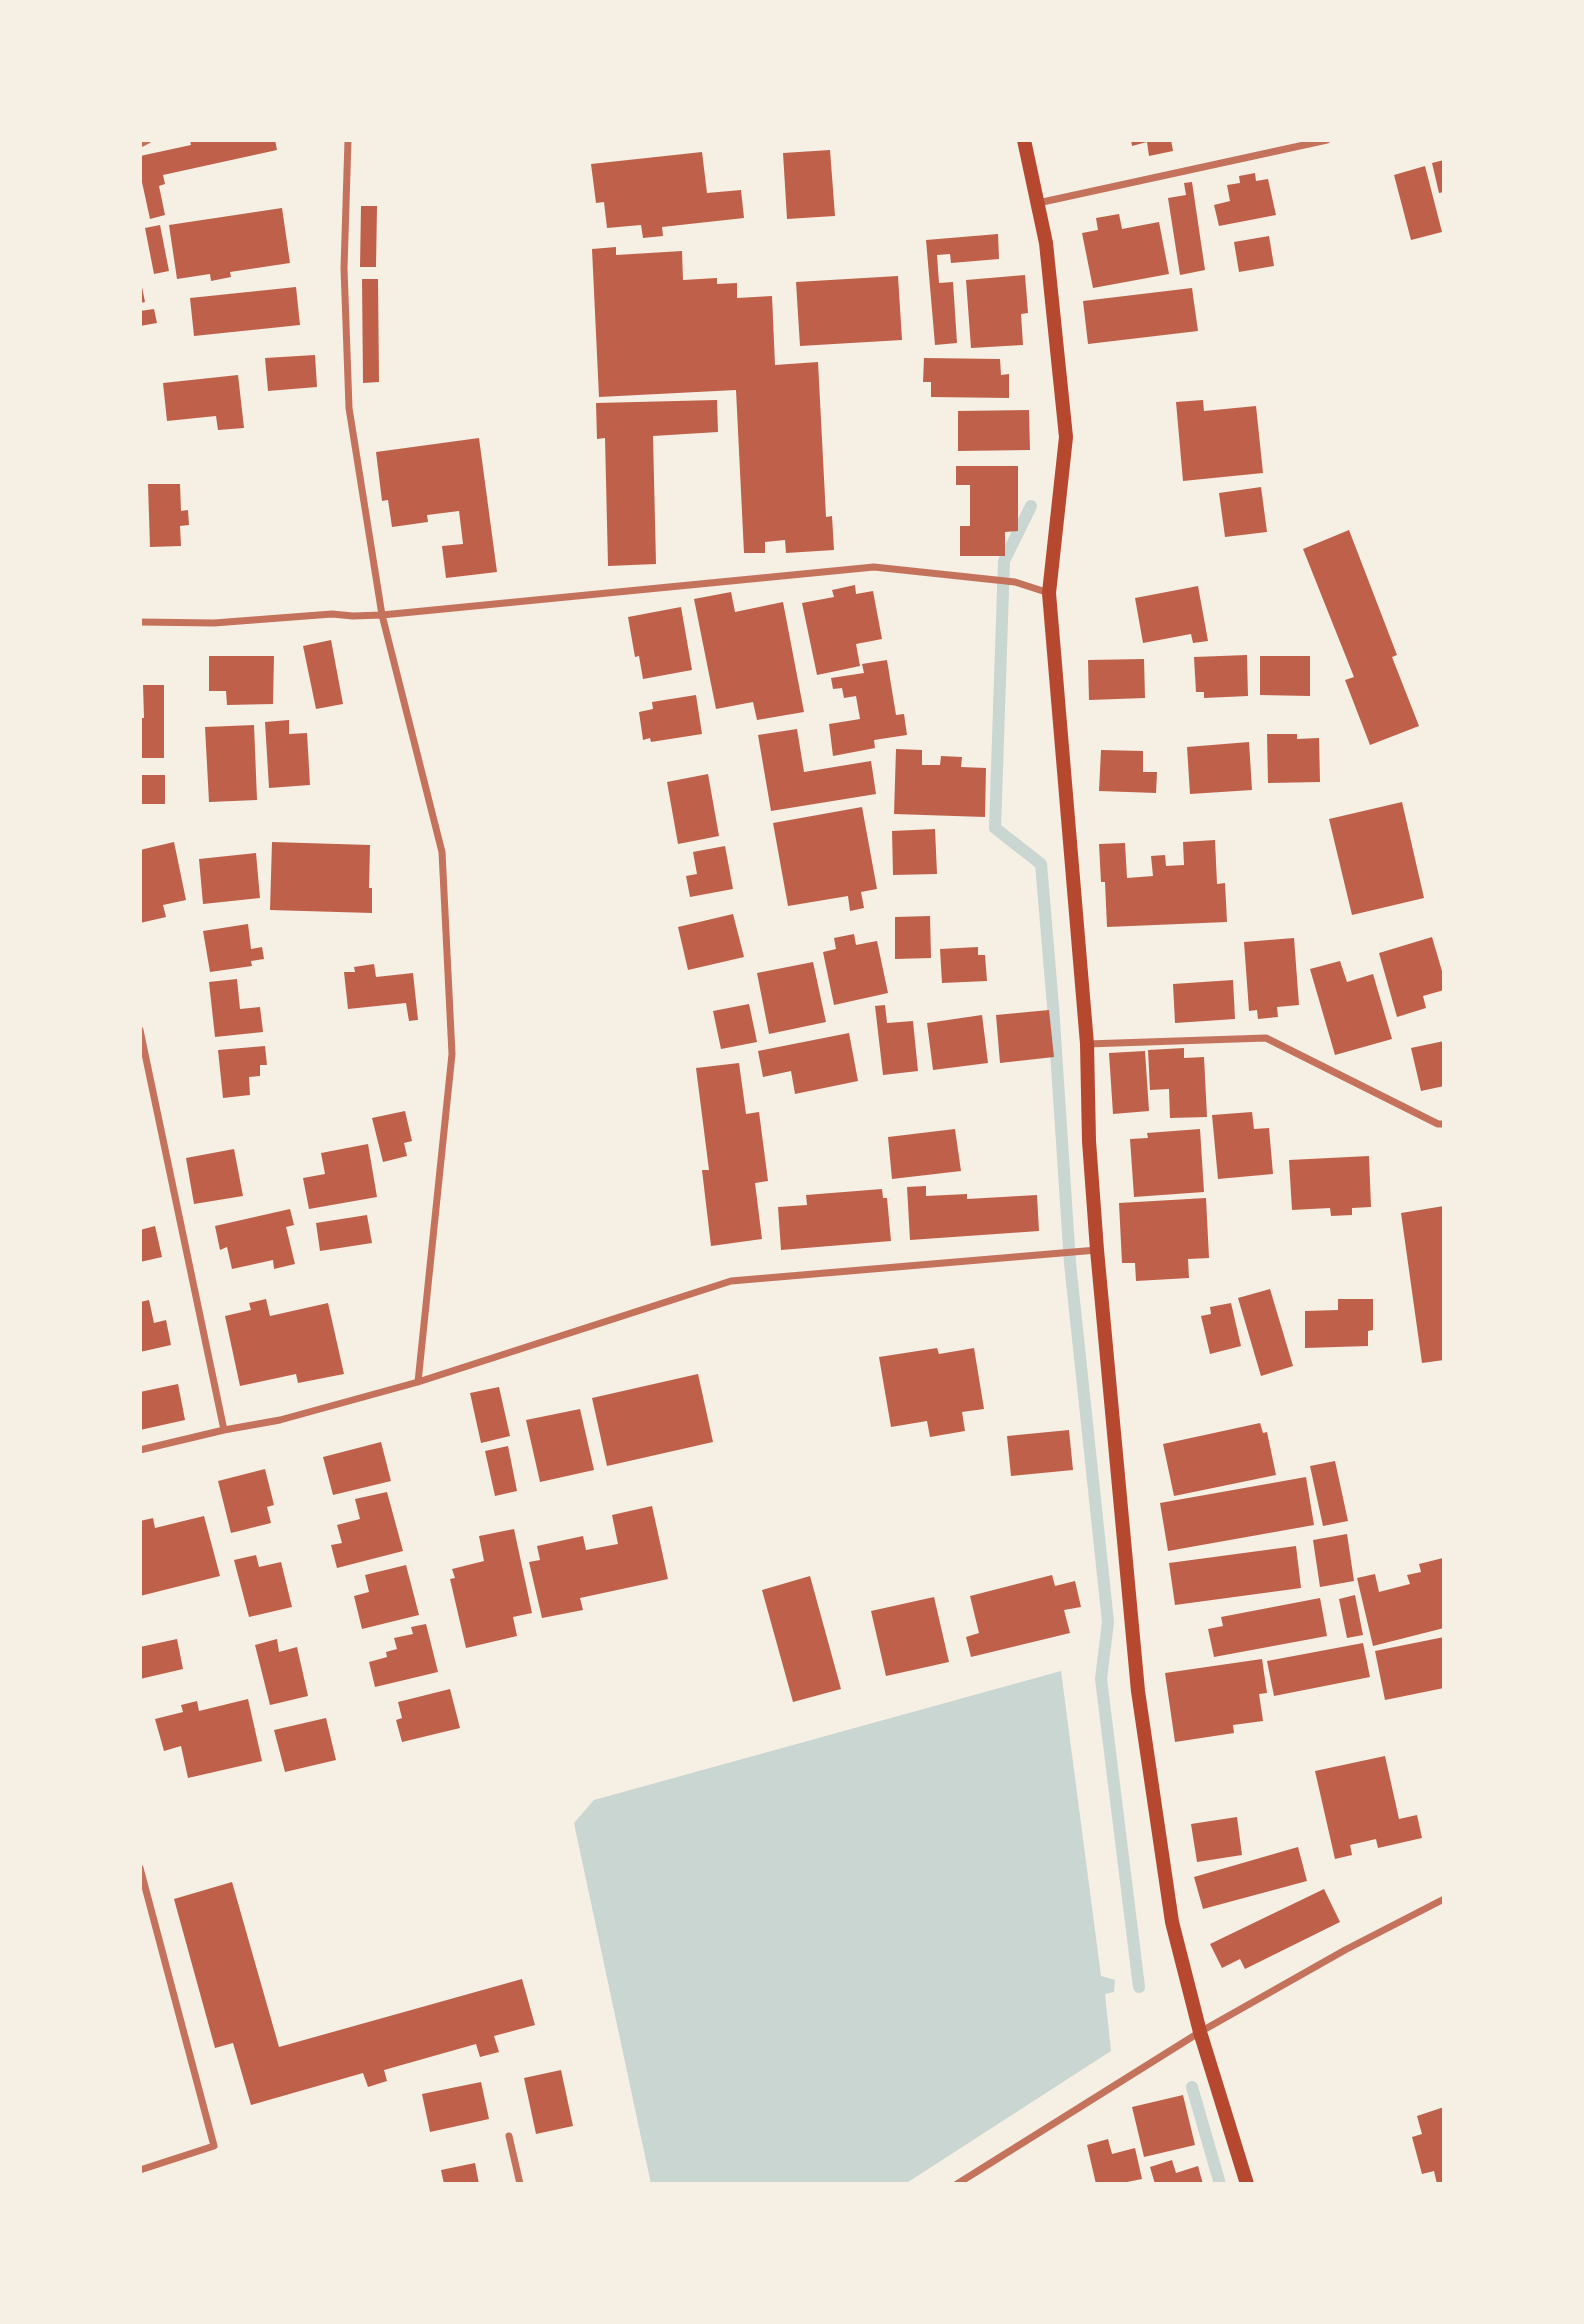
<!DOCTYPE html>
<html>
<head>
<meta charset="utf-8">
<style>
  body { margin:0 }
  #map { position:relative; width:1584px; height:2324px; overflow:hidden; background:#f6efe4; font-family:"Space Grotesk",sans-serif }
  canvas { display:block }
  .frame { position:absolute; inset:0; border:142px solid #f6efe4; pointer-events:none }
</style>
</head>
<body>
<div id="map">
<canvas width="1584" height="2324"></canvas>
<div class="frame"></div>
</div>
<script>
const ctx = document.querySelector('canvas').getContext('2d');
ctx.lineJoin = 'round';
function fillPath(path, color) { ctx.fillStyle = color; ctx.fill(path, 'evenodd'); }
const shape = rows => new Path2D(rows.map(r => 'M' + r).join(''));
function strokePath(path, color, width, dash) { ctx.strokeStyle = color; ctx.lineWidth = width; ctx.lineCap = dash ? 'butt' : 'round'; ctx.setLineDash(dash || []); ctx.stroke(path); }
const water = shape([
  [1061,1671,1101,1976,1115,1980,1114,1992,1105,1994,1111,2051,905,2184,651,2184,574,1823,594,1800]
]);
const stream = shape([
  [1031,506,1004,561,995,828,1041,864,1053,1006,1070,1263,1108,1622,1101,1679,1139,1987],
  [1192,2087,1220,2184]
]);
const building = shape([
  [190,140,275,140,277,150,163,175,165,184,159,186,165,215,150,219,140,173,140,156,191,145],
  [1131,140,1171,140,1173,151,1149,156,1147,142,1132,146],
  [830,150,835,216,787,219,783,153],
  [702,152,707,193,741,190,744,218,662,227,663,236,643,238,641,225,607,228,604,202,596,203,591,164],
  [1444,160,1444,192,1439,193,1432,163],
  [1425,166,1442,232,1411,240,1394,175],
  [1255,173,1256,181,1268,179,1276,215,1219,226,1214,205,1230,201,1227,185,1240,183,1239,176],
  [1192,182,1205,270,1180,275,1168,198,1186,195,1184,183],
  [361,206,377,206,376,267,360,267],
  [282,208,290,263,230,272,231,277,211,281,210,274,177,279,169,225],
  [1119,214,1122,229,1159,222,1169,274,1093,288,1082,233,1098,230,1096,218],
  [160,225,169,271,154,274,145,228],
  [998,234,999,259,951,263,950,254,937,255,939,283,953,282,957,343,935,345,926,240],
  [1269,236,1274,266,1239,272,1234,242],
  [616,247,616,255,682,251,683,280,717,278,717,284,737,283,737,298,772,296,775,365,818,362,826,517,832,516,834,550,786,553,785,540,765,542,765,553,744,553,736,390,599,397,592,249],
  [1025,275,1028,313,1021,314,1023,345,971,348,966,280],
  [898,276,902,340,800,346,796,282],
  [362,279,378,279,379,382,363,383],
  [140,282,141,282,145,302,140,303],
  [296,287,300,325,194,336,190,298],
  [1192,288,1198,331,1088,344,1083,301],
  [154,309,157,323,140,326,140,311],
  [315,355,317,387,268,391,265,358],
  [924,358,1000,359,1001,375,1009,374,1009,398,931,397,931,382,923,382],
  [238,375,244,428,218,430,216,416,167,421,163,383],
  [717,400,718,432,653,436,656,564,608,566,605,438,597,439,596,403],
  [1203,400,1204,411,1256,406,1263,473,1183,481,1176,402],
  [1029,410,1030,450,958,451,958,411],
  [479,438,497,572,446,578,442,546,463,544,459,511,427,515,428,522,392,527,388,500,382,501,376,452],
  [956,466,1018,466,1018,531,1005,532,1005,556,960,556,960,526,970,526,970,485,956,485],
  [148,484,180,484,181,511,188,510,189,525,180,526,181,546,150,547],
  [1261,487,1267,532,1225,537,1219,493],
  [1349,530,1397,655,1392,657,1419,726,1370,745,1345,680,1354,677,1303,549],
  [855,585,856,594,873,591,882,639,856,644,860,666,817,675,802,603,834,597,832,590],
  [1198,586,1208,641,1193,643,1191,634,1143,643,1135,598],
  [731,592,735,612,783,602,804,712,757,720,753,702,716,709,694,599],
  [681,607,692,670,643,679,639,656,635,657,628,617],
  [331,640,343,704,316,709,303,646],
  [1247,655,1248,696,1204,698,1204,692,1196,692,1194,657],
  [209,656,274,656,273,704,227,705,226,691,209,691],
  [1260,656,1310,656,1310,696,1260,695],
  [1144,659,1145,698,1089,700,1088,660],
  [887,660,896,715,904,714,907,735,874,740,875,748,833,756,829,724,860,719,856,696,844,698,842,688,833,689,831,678,864,673,862,664],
  [143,685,164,685,164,758,140,758,140,718,144,718],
  [696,695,702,734,651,742,650,738,643,740,639,712,653,709,652,702],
  [289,720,289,734,307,733,310,785,269,788,265,722],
  [254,725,257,800,209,802,205,727],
  [797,729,804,772,871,761,876,794,771,811,758,735],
  [1267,734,1297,734,1297,739,1319,738,1320,782,1268,783],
  [1249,742,1252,790,1190,794,1187,747],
  [896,749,922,750,922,765,940,765,941,756,962,757,961,767,986,768,985,817,894,814],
  [1101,750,1143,751,1143,772,1157,772,1156,793,1099,791],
  [708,774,719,836,678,844,667,782],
  [140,775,165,775,165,804,140,804],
  [1402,802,1424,898,1352,915,1329,819],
  [862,807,877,889,861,892,864,908,850,911,848,896,788,906,773,823],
  [935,829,937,874,893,875,892,831],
  [1215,840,1217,884,1225,883,1227,922,1107,927,1105,882,1101,882,1099,844,1125,843,1127,878,1153,876,1151,856,1165,855,1166,866,1184,865,1183,842],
  [174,842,186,900,163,905,166,917,140,923,140,850],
  [272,842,370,845,369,888,372,888,372,913,270,910],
  [725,846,733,889,690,897,686,876,697,874,693,852],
  [256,853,260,898,203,904,199,859],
  [733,914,744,957,688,970,678,927],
  [930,916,931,958,895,959,895,917],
  [248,924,251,949,262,947,264,959,251,961,252,966,210,972,203,931],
  [854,934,856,945,877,941,888,993,834,1005,823,952,836,949,834,938],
  [1432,937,1444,978,1444,990,1423,996,1426,1008,1397,1017,1379,953],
  [1294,938,1299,1005,1277,1007,1278,1017,1258,1019,1257,1010,1249,1011,1244,942],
  [978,947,978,955,985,955,987,981,942,983,940,949],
  [1340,961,1347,982,1373,974,1392,1039,1335,1055,1310,969],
  [813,962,826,1022,769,1034,757,973],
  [374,964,376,977,413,973,418,1020,409,1021,406,1003,348,1009,344,972,355,972,354,967],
  [237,979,240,1009,260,1007,263,1032,215,1037,209,982],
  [1233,980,1235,1019,1175,1023,1173,984],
  [749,1004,757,1042,721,1049,713,1011],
  [885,1005,887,1023,913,1021,918,1071,883,1075,875,1006],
  [1049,1010,1054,1057,1000,1063,996,1015],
  [982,1015,988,1063,933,1070,927,1023],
  [849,1033,858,1081,795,1094,791,1071,763,1077,758,1051],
  [1444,1041,1444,1086,1421,1091,1411,1048],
  [265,1046,267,1065,260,1065,260,1076,249,1077,250,1095,223,1098,218,1050],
  [1184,1048,1184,1058,1204,1057,1207,1117,1170,1118,1169,1089,1150,1090,1148,1050],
  [1145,1051,1149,1111,1113,1114,1109,1053],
  [739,1063,746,1114,759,1112,768,1181,755,1183,762,1239,711,1246,702,1170,709,1170,696,1068],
  [405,1111,412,1141,404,1143,407,1156,383,1162,372,1118],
  [1252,1112,1254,1129,1269,1128,1273,1174,1218,1179,1212,1115],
  [955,1129,961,1171,892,1179,888,1137],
  [1200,1129,1204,1192,1134,1197,1130,1139,1148,1138,1147,1133],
  [368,1144,377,1197,309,1209,303,1178,325,1174,321,1153],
  [234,1149,243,1196,194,1204,186,1158],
  [1369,1156,1371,1207,1352,1208,1352,1215,1331,1216,1330,1208,1292,1210,1289,1160],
  [926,1186,926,1196,967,1194,967,1199,1037,1195,1039,1231,910,1240,907,1187],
  [882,1189,883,1198,887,1198,891,1241,781,1250,778,1207,807,1205,806,1195],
  [1206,1198,1209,1258,1188,1259,1189,1278,1136,1281,1135,1263,1122,1263,1119,1203],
  [1444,1206,1444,1360,1422,1363,1401,1213],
  [290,1209,294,1225,286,1227,295,1264,274,1269,273,1260,232,1269,227,1247,220,1250,215,1226],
  [367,1215,372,1243,320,1251,316,1223],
  [155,1226,162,1257,140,1262,140,1230],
  [1270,1289,1293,1366,1261,1376,1238,1298],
  [266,1299,270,1316,328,1303,344,1374,298,1383,296,1374,240,1386,225,1316,251,1310,249,1303],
  [1338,1299,1373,1299,1373,1330,1368,1331,1368,1346,1305,1348,1305,1311,1338,1310],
  [149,1300,154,1323,166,1320,171,1345,140,1352,140,1302],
  [1231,1303,1241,1346,1210,1354,1201,1316,1211,1314,1210,1307],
  [937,1348,939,1354,974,1348,984,1409,962,1412,965,1431,930,1437,927,1421,891,1427,879,1357],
  [698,1374,713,1442,607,1466,592,1398],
  [178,1384,185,1420,140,1430,140,1392],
  [499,1387,510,1436,481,1443,470,1393],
  [580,1409,594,1470,540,1482,526,1420],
  [1260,1423,1263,1433,1267,1432,1276,1475,1174,1496,1163,1444],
  [1069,1430,1073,1470,1011,1476,1007,1436],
  [381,1442,391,1481,333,1495,323,1457],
  [508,1446,517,1491,495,1496,485,1451],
  [1335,1461,1348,1521,1323,1526,1310,1466],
  [265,1469,274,1505,267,1507,271,1523,231,1533,218,1481],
  [1306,1477,1314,1525,1168,1551,1160,1503],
  [387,1492,403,1551,337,1568,331,1545,342,1543,337,1525,360,1519,355,1499],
  [652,1506,668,1579,580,1598,583,1610,542,1618,529,1562,540,1560,537,1546,583,1536,586,1550,618,1544,612,1515],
  [204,1516,220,1576,140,1596,140,1521,153,1518,155,1528],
  [514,1529,532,1613,513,1617,517,1636,466,1648,450,1579,455,1578,452,1569,484,1561,479,1536],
  [1347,1534,1354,1581,1320,1587,1313,1540],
  [1296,1546,1301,1588,1175,1605,1169,1563],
  [256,1555,259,1567,281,1562,292,1607,249,1617,234,1560],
  [1443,1558,1444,1628,1373,1646,1357,1578,1375,1574,1379,1592,1410,1584,1407,1575,1421,1572,1419,1564],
  [406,1565,419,1615,362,1629,354,1596,369,1592,365,1575],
  [1052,1575,1055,1586,1075,1581,1081,1607,1064,1610,1070,1633,971,1657,966,1637,979,1633,970,1596],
  [810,1576,841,1689,793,1702,762,1590],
  [1355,1595,1363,1635,1347,1638,1339,1599],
  [934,1597,949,1662,886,1676,871,1611],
  [1320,1598,1327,1636,1214,1657,1208,1629,1223,1626,1221,1617],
  [426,1624,438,1672,375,1687,369,1662,387,1657,386,1652,397,1649,394,1638,413,1634,411,1627],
  [1444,1637,1444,1688,1385,1700,1375,1651],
  [177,1639,183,1669,140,1679,140,1647],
  [277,1639,279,1652,297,1647,308,1696,270,1705,255,1645],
  [1363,1643,1370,1677,1274,1696,1267,1661],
  [1262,1659,1267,1693,1259,1694,1263,1721,1233,1725,1234,1733,1175,1742,1165,1673],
  [450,1689,460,1728,402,1742,396,1720,402,1718,398,1702],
  [248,1699,262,1761,188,1778,181,1746,164,1751,155,1719,183,1712,181,1705,197,1701,199,1711],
  [326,1718,336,1760,285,1772,274,1730],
  [1385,1756,1399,1819,1417,1815,1422,1838,1378,1848,1376,1839,1350,1845,1352,1855,1335,1859,1315,1771],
  [1237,1817,1242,1855,1197,1862,1191,1824],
  [1298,1847,1307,1881,1203,1909,1194,1877],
  [232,1882,279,2047,522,1979,535,2025,494,2036,499,2052,480,2057,476,2044,384,2070,387,2081,368,2087,363,2073,251,2105,233,2043,215,2048,174,1899],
  [1324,1889,1340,1922,1245,1969,1240,1959,1222,1968,1210,1944],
  [561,2070,573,2126,536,2134,524,2078],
  [481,2082,489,2119,430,2132,422,2094],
  [1183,2095,1195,2145,1144,2157,1132,2107],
  [1444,2107,1444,2184,1437,2184,1434,2171,1422,2174,1412,2137,1422,2134,1417,2116],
  [1108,2139,1112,2154,1135,2148,1142,2179,1127,2182,1128,2184,1096,2184,1087,2145],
  [1172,2160,1176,2173,1198,2166,1203,2184,1155,2184,1150,2167],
  [475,2163,479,2184,444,2184,441,2170]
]);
const minor = shape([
  [348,140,344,268,349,408,382,615,442,852,452,1054,418,1382],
  [140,144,148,140],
  [1038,203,1327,140],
  [140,622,214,623,332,614,353,616,382,615,874,567,1015,582,1049,593],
  [140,1030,224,1430,280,1420,418,1382,731,1281,1097,1250],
  [1087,1044,1266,1038,1438,1124,1444,1124],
  [140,1450,224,1430],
  [140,1868,214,2146,140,2170],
  [509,2136,520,2184],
  [957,2184,1200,2032,1345,1950,1444,1899]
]);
const secondary = shape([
  [1024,140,1046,243,1066,437,1049,593,1087,1044,1089,1141,1097,1250,1138,1691,1172,1922,1200,2032,1247,2184]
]);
fillPath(water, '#c9d6d2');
strokePath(stream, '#c9d6d2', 12);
fillPath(building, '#bf614a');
strokePath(minor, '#c5725c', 7);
strokePath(secondary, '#b5482f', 14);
</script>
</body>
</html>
